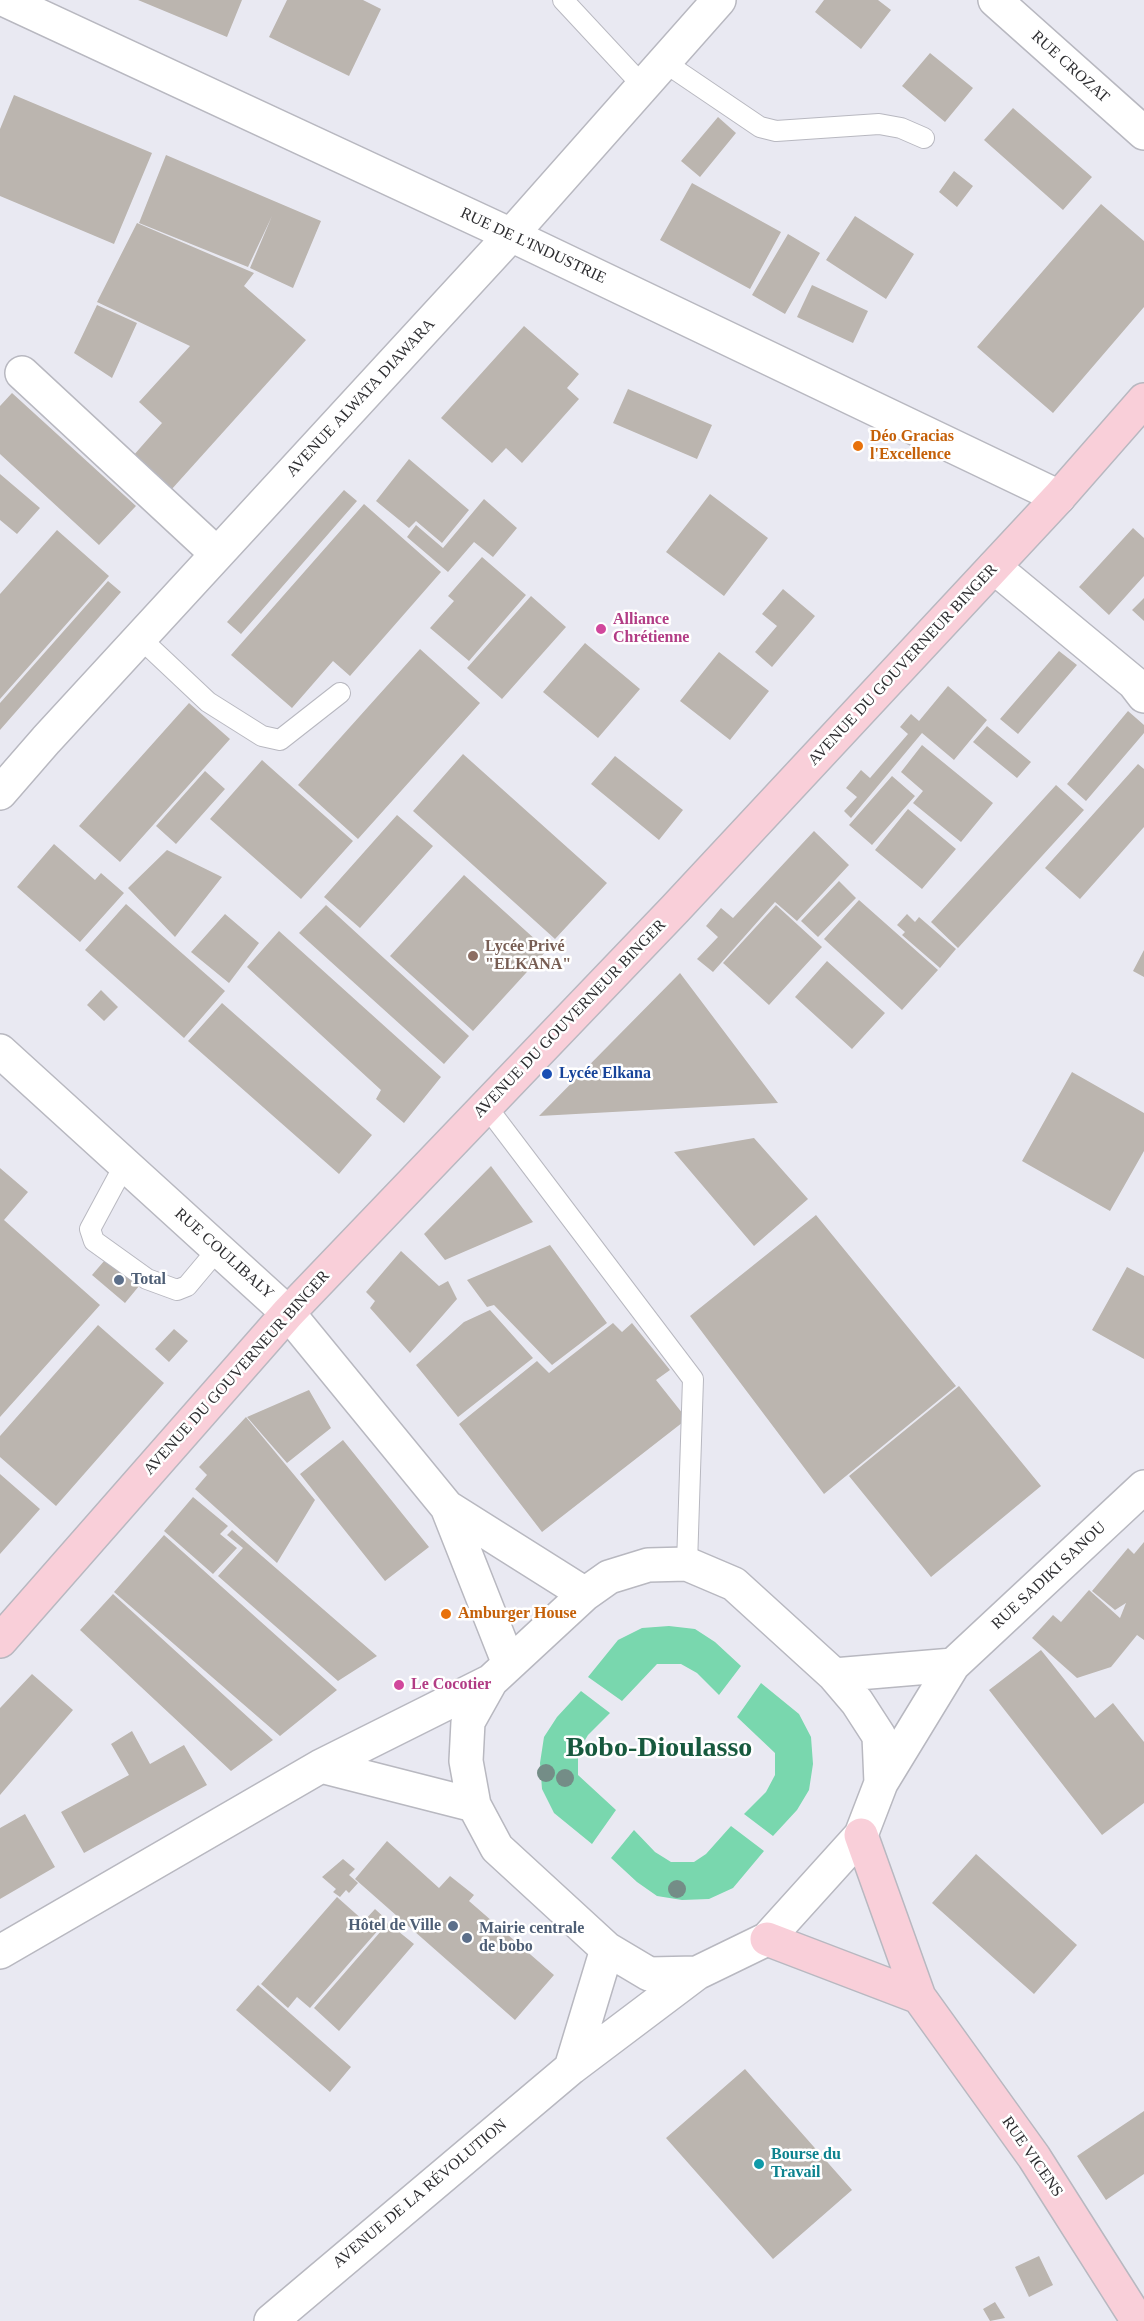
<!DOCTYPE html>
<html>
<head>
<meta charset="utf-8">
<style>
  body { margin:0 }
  canvas { display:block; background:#e9e9f2 }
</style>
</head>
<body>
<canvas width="1144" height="2321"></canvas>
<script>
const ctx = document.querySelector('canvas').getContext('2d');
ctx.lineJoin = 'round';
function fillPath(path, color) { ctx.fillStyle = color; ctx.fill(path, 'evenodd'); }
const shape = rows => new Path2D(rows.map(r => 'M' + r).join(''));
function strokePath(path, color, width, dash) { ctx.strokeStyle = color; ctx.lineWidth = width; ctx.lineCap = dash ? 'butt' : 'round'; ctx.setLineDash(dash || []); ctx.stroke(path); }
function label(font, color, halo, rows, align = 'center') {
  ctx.font = font + ' Georgia,serif'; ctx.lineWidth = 5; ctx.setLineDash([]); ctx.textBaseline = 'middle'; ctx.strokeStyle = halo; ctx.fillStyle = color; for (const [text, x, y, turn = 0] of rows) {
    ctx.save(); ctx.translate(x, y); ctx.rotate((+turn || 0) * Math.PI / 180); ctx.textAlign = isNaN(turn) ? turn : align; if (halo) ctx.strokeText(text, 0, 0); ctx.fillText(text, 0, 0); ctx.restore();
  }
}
const green = shape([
  [669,1626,695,1629,715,1642,741,1666,719,1695,697,1673,681,1664,657,1664,622,1701,588,1677,618,1640,642,1628],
  [761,1683,799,1714,811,1737,813,1764,809,1790,797,1810,773,1836,744,1814,766,1792,775,1775,775,1753,737,1717],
  [581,1691,610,1713,588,1735,578,1752,578,1775,616,1810,592,1844,554,1813,542,1789,540,1763,544,1737,557,1717],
  [731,1826,764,1851,733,1888,709,1899,682,1900,657,1896,637,1882,611,1858,634,1830,655,1852,671,1862,694,1862,706,1854]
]);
const building = shape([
  [138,0,242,0,227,37],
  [287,0,363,0,381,9,349,76,269,37],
  [824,0,878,0,891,10,861,49,815,12],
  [930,53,973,88,945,122,902,86],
  [14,95,152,153,114,244,0,196,0,129],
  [1013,108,1092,177,1063,210,984,140],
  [718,117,736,133,700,177,681,161],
  [166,155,321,221,293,288,250,268,272,216,248,267,139,223],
  [954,171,973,186,957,207,939,192],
  [692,183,781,232,750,289,660,240],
  [1101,204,1144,241,1144,307,1053,413,977,347],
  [855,216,914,254,886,299,826,260],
  [137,223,254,273,244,286,306,340,171,490,133,456,162,423,139,402,190,346,97,302],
  [788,234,820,253,785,314,752,295],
  [812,285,868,311,853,343,797,317],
  [97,305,137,323,112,378,74,353],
  [524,326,579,374,567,388,579,399,522,463,506,448,492,463,441,418],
  [628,389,712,425,697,459,613,423],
  [12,393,136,506,99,545,0,454,0,406],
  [409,459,469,510,442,543,416,521,409,528,376,501],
  [0,474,40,508,17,534,0,520],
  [344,490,357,501,241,634,227,622],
  [710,494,768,538,724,596,666,552],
  [484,499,517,528,493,557,474,542,448,572,407,537,416,525,443,548],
  [364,504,441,572,350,676,333,661,292,708,231,655],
  [1133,528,1144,538,1144,576,1109,615,1079,587],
  [57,530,109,576,0,699,0,594],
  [482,557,526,595,469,661,430,628,454,601,448,596],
  [108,581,121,592,0,730,0,703],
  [783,589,815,616,772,667,755,652,777,626,762,614],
  [531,596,566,627,502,699,467,668],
  [1144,598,1144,621,1132,610],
  [585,643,640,689,598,738,543,692],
  [420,649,480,703,358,839,298,785],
  [1059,651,1077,665,1018,734,1000,719],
  [719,652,769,691,730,740,680,701],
  [948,686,987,720,954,760,922,733,851,818,844,811,857,797,846,788,861,770,870,778,908,734,900,727,911,714,919,721],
  [189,703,230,739,120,862,79,826],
  [1128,711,1144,725,1144,733,1086,801,1067,784],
  [987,726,1031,762,1017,778,973,742],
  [922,745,993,803,961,842,913,803,923,791,901,772],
  [463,754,607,883,555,939,413,811],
  [615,756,683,810,659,840,591,784],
  [262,760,353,841,301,899,210,819],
  [1138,764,1144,769,1144,827,1080,899,1045,868],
  [205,771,225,789,176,844,156,826],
  [892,776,915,796,872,845,849,825],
  [1056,785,1084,810,958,948,931,922],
  [908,809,956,849,922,889,875,850],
  [397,815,433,846,360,928,324,897],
  [814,831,849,865,797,921,775,902,713,972,697,959,718,937,706,926,721,908,733,918],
  [54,844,95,880,101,873,124,893,80,942,17,887],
  [167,850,222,877,175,937,128,888],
  [464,875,547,950,473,1031,390,956],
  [839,881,856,898,818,937,801,921],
  [859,900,938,970,902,1010,824,939],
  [126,904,225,991,184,1038,85,950],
  [326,905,469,1036,444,1064,299,933],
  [776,905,822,947,769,1005,723,963],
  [225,914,259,943,229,983,191,952],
  [907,914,915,922,919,917,956,949,940,968,902,935,905,932,897,925],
  [279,931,441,1077,404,1123,376,1099,381,1090,247,967],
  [1144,950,1144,977,1133,971],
  [827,961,885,1013,852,1049,795,997],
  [680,973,778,1103,539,1116],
  [101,990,118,1007,104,1021,87,1005],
  [222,1003,372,1135,339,1174,188,1041],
  [1072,1072,1144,1113,1144,1151,1110,1211,1022,1161],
  [754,1138,808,1199,754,1246,674,1152],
  [491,1166,533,1222,445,1260,424,1234],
  [0,1168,28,1192,4,1220,100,1305,0,1417],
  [816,1215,956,1386,824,1494,690,1316],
  [550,1245,607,1323,552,1365,494,1305,487,1307,467,1280],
  [401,1251,439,1286,448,1281,457,1299,410,1353,370,1308,375,1301,366,1292],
  [111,1253,144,1280,125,1303,92,1275],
  [1127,1267,1144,1276,1144,1359,1092,1330],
  [490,1310,533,1358,458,1417,416,1365,464,1322],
  [613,1323,622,1332,632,1323,670,1370,656,1380,687,1419,542,1532,459,1424,537,1361,549,1373],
  [98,1325,164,1383,56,1506,0,1457,0,1436],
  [174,1329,188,1341,169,1362,155,1349],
  [959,1386,1041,1486,931,1577,849,1476],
  [309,1390,331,1428,287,1463,247,1417],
  [246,1417,315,1500,277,1563,195,1489,207,1475,199,1467],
  [343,1440,429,1547,385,1581,300,1474],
  [0,1474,40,1509,0,1554],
  [193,1497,228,1526,220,1534,237,1548,213,1574,164,1531],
  [232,1530,377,1656,338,1681,218,1576,243,1548,227,1535],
  [164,1535,337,1690,280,1736,114,1592],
  [1144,1542,1144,1640,1137,1635,1111,1667,1077,1678,1032,1638,1053,1615,1061,1622,1089,1590,1120,1618,1126,1603,1115,1610,1092,1591,1128,1548,1134,1554],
  [113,1594,273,1740,231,1771,80,1630],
  [1041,1650,1095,1718,1113,1703,1144,1742,1144,1803,1102,1835,989,1690],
  [32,1674,73,1710,0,1795,0,1708],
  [132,1731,150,1764,184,1745,207,1785,84,1853,61,1812,129,1775,111,1744],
  [25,1814,55,1867,0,1899,0,1828],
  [387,1841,439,1888,450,1876,474,1895,469,1901,554,1975,515,2020,355,1879],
  [976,1854,1077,1945,1034,1994,932,1903],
  [343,1859,355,1869,349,1875,358,1883,349,1893,346,1890,340,1897,333,1892,336,1889,322,1877],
  [337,1897,364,1921,375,1909,387,1920,310,2008,297,1997,288,2008,261,1984],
  [388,1923,414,1944,339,2031,314,2008],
  [258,1985,351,2067,330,2092,236,2010],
  [745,2069,852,2190,773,2259,666,2138],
  [1144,2111,1144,2174,1106,2200,1077,2156],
  [1039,2256,1053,2285,1029,2297,1015,2267],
  [995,2302,1005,2318,990,2321,983,2309]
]);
const lane = shape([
  [563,0,643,86],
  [664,62,760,127,776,131,879,124,901,128,924,138],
  [140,638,208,702,262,736,280,740,340,693],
  [486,1106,693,1379,687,1564],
  [125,1164,90,1229,94,1241,147,1279,177,1290,187,1286,218,1249]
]);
const street = shape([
  [5,0,511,235,1059,497],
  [995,0,1144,133],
  [22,373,217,554],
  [994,567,1134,683,1144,696],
  [0,793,46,740,511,235,719,0],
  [0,1051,288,1313,447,1507,509,1664],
  [447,1507,585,1594],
  [687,1564,734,1584,834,1675,857,1702,879,1736,881,1783,861,1835,767,1939,697,1973,649,1974,607,1949,497,1848,474,1805,466,1761,468,1722,491,1681,585,1594,609,1577,648,1565,687,1564],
  [834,1675,953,1665],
  [321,1766,474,1805],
  [881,1783,953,1665,1144,1487],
  [0,1952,321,1766,491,1681],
  [571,2068,607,1949],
  [271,2321,571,2068,697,1973]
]);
const secondary = shape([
  [0,1641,288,1313,675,909,1059,497,1144,400],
  [861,1835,919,1997,1034,2157,1138,2321],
  [767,1939,919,1997]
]);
const trees = [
  [546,1773],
  [565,1778],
  [677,1889]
];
const markers = [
  [858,446,6,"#e8710a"],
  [601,629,6,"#d1479c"],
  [473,956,6,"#8d6e63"],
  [547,1074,6,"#1a4fb4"],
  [119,1280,6,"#5c6f8a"],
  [446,1614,6,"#e8710a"],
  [399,1685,6,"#d1479c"],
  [453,1926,6,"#5c6f8a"],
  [467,1938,6,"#5c6f8a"],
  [759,2164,6,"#0f9aa8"]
];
const streetNames = [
  ["RUE CROZAT",1070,67,42],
  ["RUE DE L'INDUSTRIE",533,246,25],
  ["AVENUE ALWATA DIAWARA",361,398,-47],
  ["AVENUE DU GOUVERNEUR BINGER",903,665,-47],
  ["AVENUE DU GOUVERNEUR BINGER",570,1019,-46],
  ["RUE COULIBALY",224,1254,42],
  ["AVENUE DU GOUVERNEUR BINGER",237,1373,-48],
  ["RUE SADIKI SANOU",1049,1576,-43],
  ["RUE VICENS",1032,2157,55],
  ["AVENUE DE LA RÉVOLUTION",420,2194,-40]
];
const foodNames = [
  ["Déo Gracias",870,437],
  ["l'Excellence",870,455],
  ["Amburger House",458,1614]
];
const hotelNames = [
  ["Alliance",613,620],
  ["Chrétienne",613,638],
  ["Le Cocotier",411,1685]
];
const educationNames = [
  ["Lycée Privé",485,947],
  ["\"ELKANA\"",485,965]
];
const transitNames = [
  ["Lycée Elkana",559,1074]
];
const serviceNames = [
  ["Total",131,1280],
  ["Hôtel de Ville",441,1926,"right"],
  ["Mairie centrale",479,1929],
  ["de bobo",479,1947]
];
const cultureNames = [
  ["Bourse du",771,2155],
  ["Travail",771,2173]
];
const townNames = [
  ["Bobo-Dioulasso",659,1749]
];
fillPath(green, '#79d7ae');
fillPath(building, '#bbb5af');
strokePath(lane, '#b8b8c0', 22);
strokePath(street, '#b8b8c0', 36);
strokePath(secondary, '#b8b8c0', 36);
strokePath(lane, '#fff', 20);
strokePath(street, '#fff', 33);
strokePath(secondary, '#f9cfd9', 33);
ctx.fillStyle = '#748d87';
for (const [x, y] of trees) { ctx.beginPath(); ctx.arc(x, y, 9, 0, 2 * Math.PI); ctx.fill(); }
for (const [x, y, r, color] of markers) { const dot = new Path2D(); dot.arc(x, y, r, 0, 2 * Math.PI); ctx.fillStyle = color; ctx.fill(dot); strokePath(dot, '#fff', 2); }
label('16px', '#2e2e31', '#fff', streetNames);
label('bold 16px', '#c56008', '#fff', foodNames, 'left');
label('bold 16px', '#b23c85', '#fff', hotelNames, 'left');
label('bold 16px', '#785e54', '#fff', educationNames, 'left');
label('bold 16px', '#164399', '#fff', transitNames, 'left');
label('bold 16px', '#4e5e75', '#fff', serviceNames, 'left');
label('bold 16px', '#0d838f', '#fff', cultureNames, 'left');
label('bold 28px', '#17593e', '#fff', townNames);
</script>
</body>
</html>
